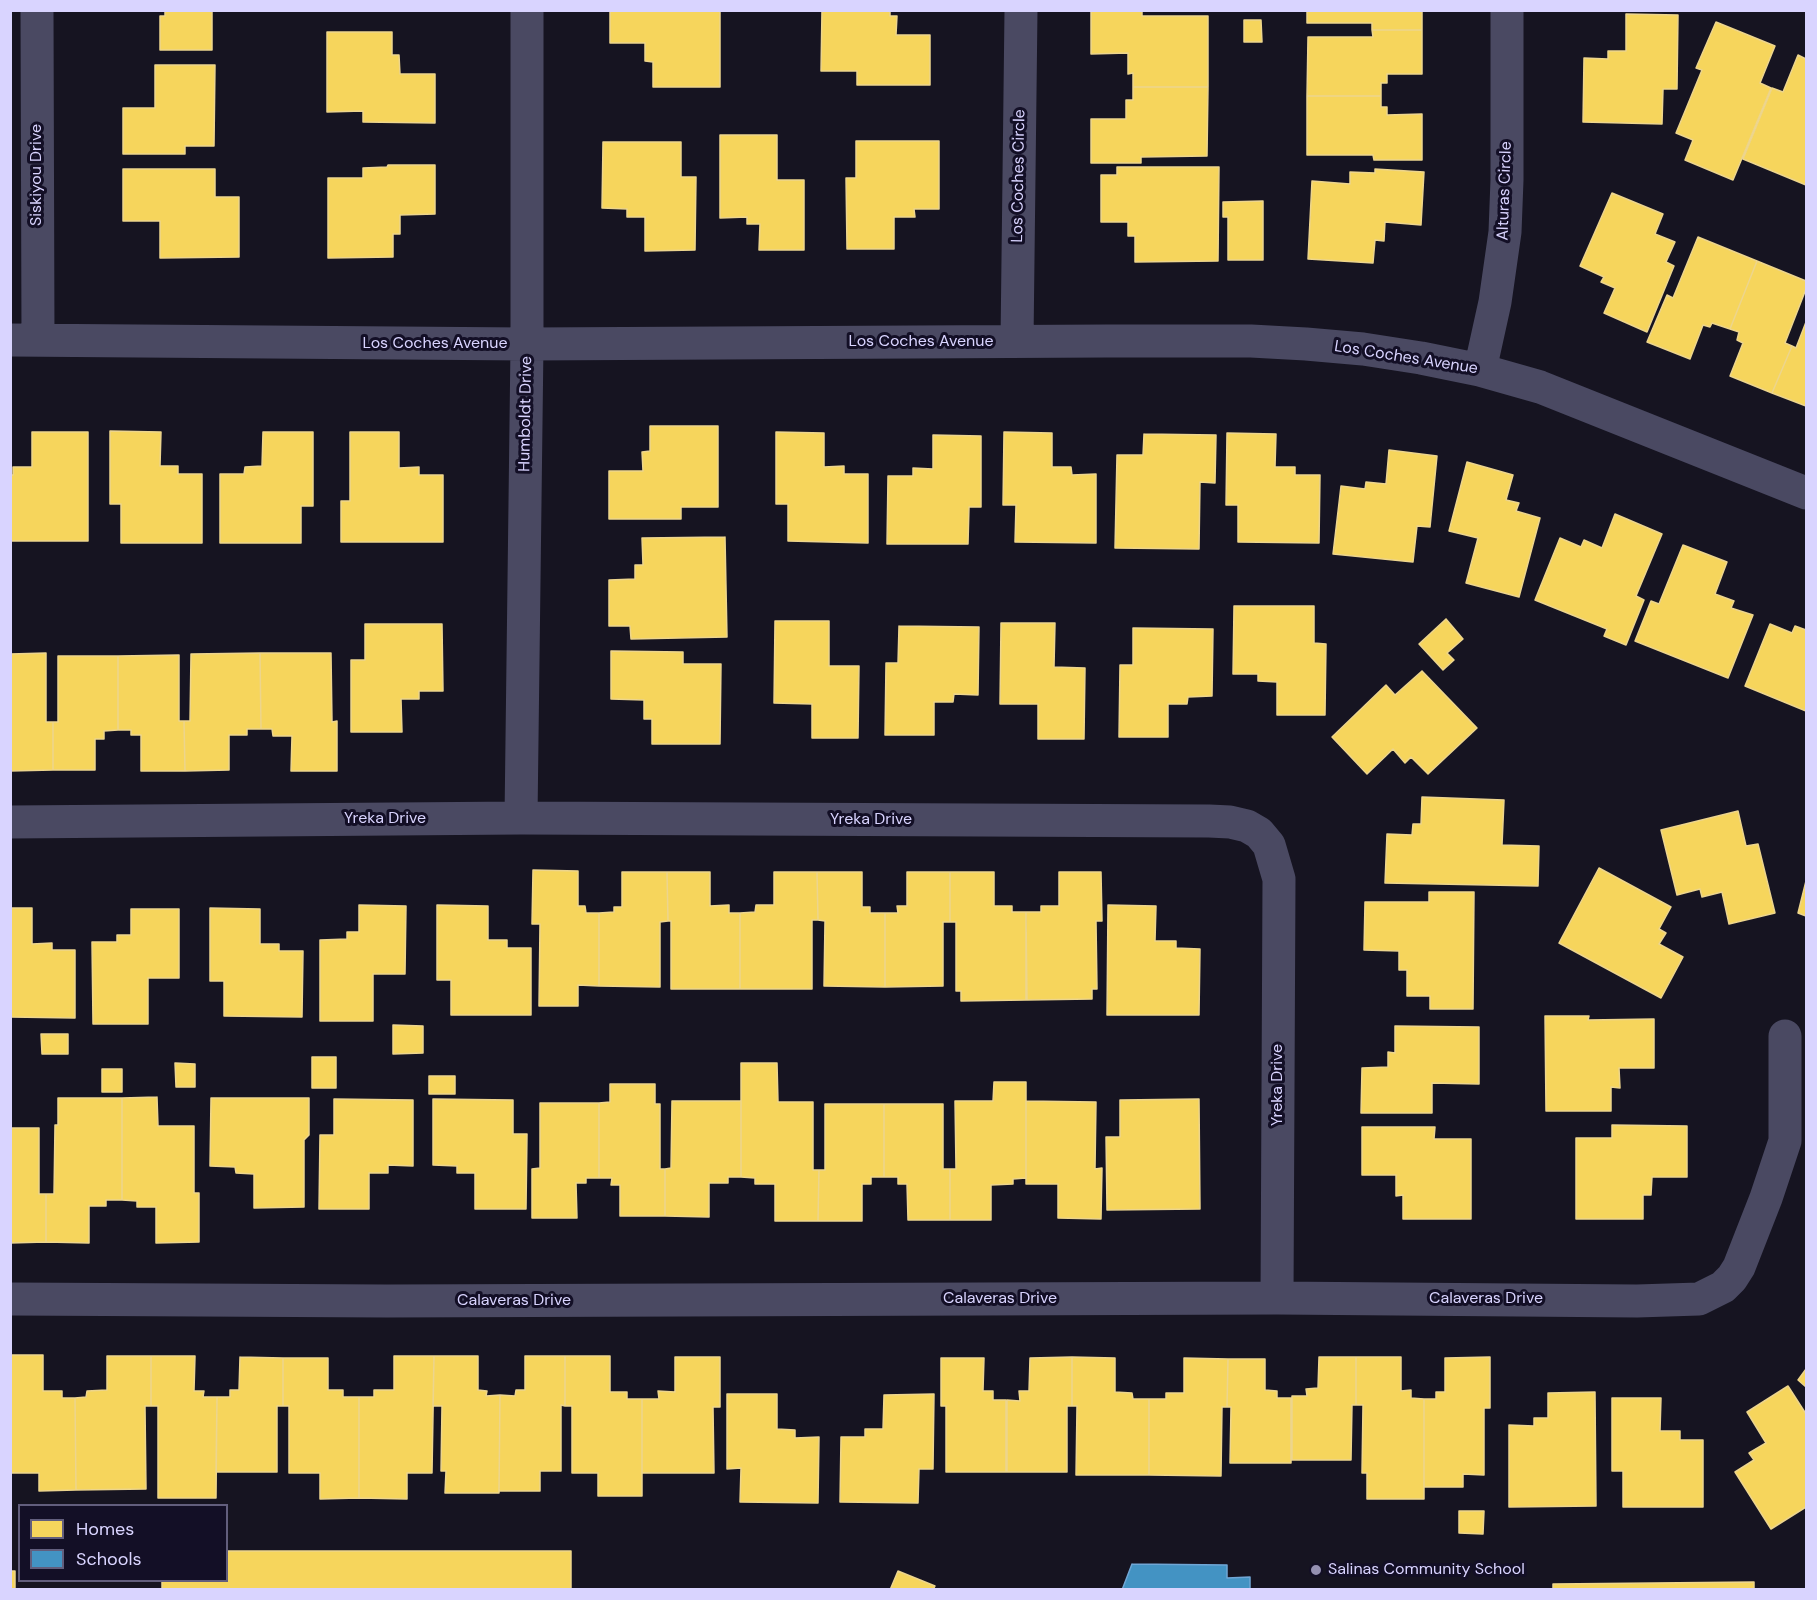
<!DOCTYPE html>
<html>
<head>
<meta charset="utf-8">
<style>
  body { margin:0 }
  #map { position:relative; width:1817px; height:1600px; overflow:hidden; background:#161421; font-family:"DM Sans",sans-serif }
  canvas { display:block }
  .frame { position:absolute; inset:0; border:12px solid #d9d4ff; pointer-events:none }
  .legend { position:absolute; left:18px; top:1504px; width:210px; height:78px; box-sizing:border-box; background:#130f26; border:2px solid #625e7d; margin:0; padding:8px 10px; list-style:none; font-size:18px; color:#d9d4ff }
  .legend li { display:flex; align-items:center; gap:12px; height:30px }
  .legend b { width:30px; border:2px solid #625e7d }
</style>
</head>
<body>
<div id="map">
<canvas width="1817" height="1600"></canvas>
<div class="frame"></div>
<ul class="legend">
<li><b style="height:16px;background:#f6d55c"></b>Homes</li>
<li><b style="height:16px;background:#4393c3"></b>Schools</li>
</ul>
</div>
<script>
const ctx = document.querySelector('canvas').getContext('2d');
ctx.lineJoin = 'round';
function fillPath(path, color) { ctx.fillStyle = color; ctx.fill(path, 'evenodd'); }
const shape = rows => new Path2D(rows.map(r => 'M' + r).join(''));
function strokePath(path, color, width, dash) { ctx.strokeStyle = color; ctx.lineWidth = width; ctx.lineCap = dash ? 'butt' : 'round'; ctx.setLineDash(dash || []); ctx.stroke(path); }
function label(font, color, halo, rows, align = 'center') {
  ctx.font = font + ' "DM Sans",sans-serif'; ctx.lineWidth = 6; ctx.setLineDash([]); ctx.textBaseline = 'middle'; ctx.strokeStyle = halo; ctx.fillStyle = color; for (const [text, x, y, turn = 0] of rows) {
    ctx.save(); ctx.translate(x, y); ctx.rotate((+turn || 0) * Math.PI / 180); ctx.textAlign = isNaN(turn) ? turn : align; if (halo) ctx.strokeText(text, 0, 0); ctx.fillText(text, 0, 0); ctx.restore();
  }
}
const homes = shape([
  [165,10,212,10,212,50,160,50,160,16,165,16,165,10],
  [610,10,720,10,720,87,653,87,653,62,645,61,645,43,610,43,610,10],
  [822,10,890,10,890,16,897,16,896,35,930,35,930,85,857,85,857,71,821,71,822,10],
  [1091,10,1142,11,1142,16,1208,16,1208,87,1133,87,1133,73,1128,74,1128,53,1091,54,1091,10],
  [1307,10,1422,10,1422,30,1372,30,1372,23,1307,23,1307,10],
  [1626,14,1678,15,1677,89,1663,89,1662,124,1583,122,1584,58,1608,59,1608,51,1626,51,1626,14],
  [1244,20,1261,20,1262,42,1244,42,1244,20],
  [1716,22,1775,46,1760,83,1771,88,1733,180,1685,160,1693,140,1676,133,1702,70,1696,68,1716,22],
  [1372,30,1422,30,1422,74,1387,74,1387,83,1381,83,1381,96,1307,96,1308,37,1373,37,1372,30],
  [327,32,392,32,392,55,399,55,400,74,435,74,435,123,363,122,363,111,327,112,327,32],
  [1798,55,1806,59,1806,185,1743,159,1772,88,1783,92,1798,55],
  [155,65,215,65,214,146,185,146,185,154,123,154,123,108,155,108,155,65],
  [1133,87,1208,87,1207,156,1141,157,1141,163,1091,163,1091,119,1126,119,1126,100,1133,100,1133,87],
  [1307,96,1381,96,1381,107,1387,107,1387,115,1422,114,1422,160,1374,160,1373,155,1307,155,1307,96],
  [720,135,777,135,777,180,804,180,804,250,759,250,760,224,747,224,747,217,720,218,720,135],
  [856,141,939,141,939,209,914,209,915,217,894,217,894,249,847,249,846,178,856,178,856,141],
  [603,142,681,142,681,177,696,177,695,250,645,251,645,217,627,217,627,209,602,208,603,142],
  [388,165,435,165,435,214,400,215,400,234,393,234,393,257,328,258,328,178,363,178,363,168,387,167,388,165],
  [1117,167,1219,167,1218,261,1135,262,1135,236,1128,236,1128,222,1101,222,1101,175,1117,175,1117,167],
  [123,169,215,169,215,197,239,197,239,257,160,258,160,221,123,221,123,169],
  [1375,169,1424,172,1421,225,1385,222,1384,241,1375,240,1373,263,1308,259,1312,181,1350,184,1350,172,1375,173,1375,169],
  [1612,193,1663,214,1655,234,1675,242,1666,262,1674,266,1647,332,1604,313,1615,288,1601,282,1604,277,1580,266,1612,193],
  [1263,201,1263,260,1228,260,1228,217,1223,217,1223,202,1263,201],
  [1698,237,1757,261,1730,329,1712,323,1710,327,1703,325,1690,359,1647,342,1667,295,1673,298,1698,237],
  [1757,261,1806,281,1806,289,1785,343,1792,346,1772,393,1730,376,1743,343,1737,340,1739,332,1730,329,1757,261],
  [1806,322,1806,406,1772,393,1792,346,1796,348,1806,322],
  [650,426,718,426,718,507,681,507,681,519,609,519,609,471,643,471,642,452,650,451,650,426],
  [110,431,161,432,160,466,178,466,178,474,202,474,202,543,121,543,121,504,110,504,110,431],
  [32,432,88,432,88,541,10,541,10,475,13,475,13,467,32,467,32,432],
  [263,432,313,432,313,506,301,506,301,543,220,543,220,474,244,474,245,467,262,466,263,432],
  [350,432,399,432,399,468,419,467,419,475,443,475,443,542,341,542,341,501,350,501,350,432],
  [776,432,824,433,824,467,844,466,844,474,868,474,868,543,788,541,788,504,776,504,776,432],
  [1004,432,1052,433,1052,467,1071,467,1072,475,1096,474,1096,543,1015,542,1016,505,1003,505,1004,432],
  [1227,433,1276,434,1275,467,1295,467,1295,475,1320,475,1319,543,1238,542,1238,505,1226,505,1227,433],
  [1144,434,1216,435,1215,483,1200,482,1199,549,1115,548,1117,455,1143,455,1144,434],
  [933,435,981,436,981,507,969,507,968,544,887,544,888,476,913,476,913,468,933,469,933,435],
  [1389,450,1437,456,1430,527,1417,526,1413,562,1333,554,1341,486,1365,489,1366,482,1386,484,1389,450],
  [1467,462,1513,475,1506,500,1519,503,1516,511,1540,518,1519,597,1466,583,1478,538,1449,531,1467,462],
  [1615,514,1662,534,1636,596,1644,600,1626,645,1604,636,1607,629,1535,600,1560,538,1581,547,1584,540,1602,548,1615,514],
  [725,537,727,637,631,639,630,626,609,626,609,580,635,579,635,565,643,565,642,538,725,537],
  [1683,545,1727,562,1715,594,1734,601,1731,608,1753,615,1728,678,1635,641,1651,601,1659,604,1683,545],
  [1234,606,1314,606,1314,643,1326,644,1325,715,1277,715,1277,682,1258,681,1258,674,1233,674,1234,606],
  [1446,619,1463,639,1447,653,1454,660,1443,670,1419,644,1446,619],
  [775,621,829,621,829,666,859,666,858,738,812,738,812,704,774,703,775,621],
  [1001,623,1055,623,1054,667,1085,668,1084,739,1038,739,1038,704,1000,704,1001,623],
  [365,624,442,624,443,691,419,691,419,699,401,699,402,732,351,732,351,660,365,660,365,624],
  [1770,624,1792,633,1795,626,1806,630,1806,711,1745,686,1770,624],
  [899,626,979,627,978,695,954,694,953,702,934,702,934,735,885,735,886,663,898,663,899,626],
  [1133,628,1213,629,1212,696,1188,697,1187,704,1168,704,1168,737,1119,737,1120,665,1133,665,1133,628],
  [611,651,683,652,683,664,721,664,720,744,652,744,652,719,644,719,644,700,611,699,611,651],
  [46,653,46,722,53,722,53,770,10,771,10,654,46,653],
  [260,653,261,729,247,729,247,735,229,735,229,770,185,771,184,721,190,721,191,654,260,653],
  [260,653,331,653,332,722,337,721,337,771,291,771,292,736,273,736,272,729,261,729,260,653],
  [179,655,179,721,184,721,185,771,141,771,141,735,131,735,131,730,118,730,118,656,179,655],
  [58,656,118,656,118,730,104,731,104,739,95,739,95,770,53,770,53,722,58,722,58,656],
  [1422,671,1477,728,1428,774,1411,757,1405,763,1393,749,1367,774,1332,737,1386,685,1395,695,1422,671],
  [1422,797,1504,800,1502,845,1539,846,1538,886,1385,883,1387,834,1412,835,1413,824,1421,824,1422,797],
  [1738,811,1746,846,1758,844,1775,913,1729,924,1722,892,1702,897,1700,889,1677,895,1661,830,1738,811],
  [1599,868,1671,907,1659,929,1666,933,1659,944,1683,957,1661,998,1559,943,1599,868],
  [533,870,578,871,578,906,585,906,586,913,599,913,599,986,578,985,578,1006,539,1006,540,924,532,924,533,870],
  [622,872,667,872,668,921,660,922,660,987,599,986,599,913,614,912,614,907,622,907,622,872],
  [667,872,710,872,710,906,729,905,729,913,740,913,740,989,671,989,671,921,668,921,667,872],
  [774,872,817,872,818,920,812,920,812,989,740,989,740,913,755,912,756,905,774,905,774,872],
  [817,872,862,872,862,907,870,907,870,913,885,913,885,987,824,986,825,921,818,920,817,872],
  [907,872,950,872,950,922,943,922,943,986,885,987,885,913,898,913,897,906,907,906,907,872],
  [950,872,994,872,994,906,1012,906,1012,912,1026,912,1026,1000,961,1001,961,991,956,991,956,922,950,922,950,872],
  [1059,872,1101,872,1102,921,1096,921,1097,989,1092,989,1092,999,1027,1000,1026,912,1041,912,1041,906,1059,906,1059,872],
  [1806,881,1806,916,1798,913,1806,881],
  [1429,892,1474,892,1473,1009,1430,1009,1430,996,1407,996,1407,970,1399,970,1399,951,1364,950,1365,902,1429,902,1429,892],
  [359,905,406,906,405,974,373,974,373,1021,320,1021,320,940,347,939,347,932,359,932,359,905],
  [437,905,488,906,488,940,507,940,507,948,531,948,531,1015,451,1015,451,980,437,980,437,905],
  [1108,905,1156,906,1155,941,1176,941,1176,948,1200,949,1199,1015,1107,1015,1108,905],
  [10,908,32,908,32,944,52,943,52,950,75,950,75,1018,10,1017,10,908],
  [210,908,260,909,260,944,279,944,279,951,303,951,302,1017,224,1016,224,981,210,981,210,908],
  [131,909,179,909,179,978,148,978,148,1024,93,1024,92,942,117,942,117,935,131,935,131,909],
  [1545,1016,1589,1016,1588,1020,1654,1019,1654,1068,1619,1068,1620,1088,1611,1087,1611,1111,1546,1111,1545,1016],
  [393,1025,423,1026,423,1053,393,1054,393,1025],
  [1395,1026,1479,1027,1479,1084,1432,1083,1432,1113,1361,1113,1362,1068,1388,1067,1388,1052,1395,1053,1395,1026],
  [41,1034,68,1034,68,1054,42,1054,41,1034],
  [312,1057,336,1057,336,1088,312,1088,312,1057],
  [175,1063,195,1064,195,1087,176,1087,175,1063],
  [741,1063,777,1063,778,1102,813,1102,813,1170,819,1170,818,1221,775,1221,775,1184,755,1184,755,1178,741,1177,741,1063],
  [102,1069,122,1069,122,1092,102,1092,102,1069],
  [429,1076,455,1076,455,1094,429,1094,429,1076],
  [994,1082,1026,1082,1026,1178,1013,1179,1013,1184,991,1185,991,1220,950,1220,950,1169,956,1169,955,1101,993,1101,994,1082],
  [610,1084,655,1084,655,1104,660,1104,660,1169,665,1169,665,1216,620,1216,620,1185,611,1185,612,1178,599,1178,599,1103,610,1102,610,1084],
  [157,1097,158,1126,194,1126,194,1193,199,1193,199,1242,156,1243,156,1207,137,1207,137,1201,122,1200,122,1098,157,1097],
  [58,1098,122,1098,122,1200,106,1200,106,1206,89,1206,89,1243,46,1242,46,1194,54,1194,55,1125,58,1125,58,1098],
  [211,1098,309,1098,309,1135,304,1140,304,1207,254,1208,254,1174,236,1173,235,1167,210,1166,211,1098],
  [334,1099,413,1100,413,1166,388,1165,388,1173,369,1173,369,1209,319,1209,320,1135,334,1135,334,1099],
  [433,1099,513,1100,513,1134,527,1134,526,1209,475,1209,475,1173,457,1173,457,1166,433,1165,433,1099],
  [1199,1099,1200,1209,1107,1210,1106,1137,1120,1137,1120,1100,1199,1099],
  [672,1101,741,1101,741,1177,728,1177,728,1183,709,1183,709,1217,665,1216,665,1169,671,1168,672,1101],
  [1026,1101,1096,1102,1095,1169,1102,1168,1101,1219,1058,1218,1058,1184,1026,1184,1026,1101],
  [540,1103,599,1103,599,1178,586,1178,586,1183,576,1183,577,1218,532,1218,532,1169,540,1168,540,1103],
  [825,1104,884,1104,884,1177,871,1177,871,1184,862,1184,862,1221,818,1221,819,1170,825,1170,825,1104],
  [884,1104,943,1104,943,1169,950,1169,950,1220,908,1220,907,1184,898,1184,898,1177,884,1177,884,1104],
  [1612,1125,1687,1126,1687,1177,1652,1177,1651,1195,1643,1195,1643,1219,1576,1219,1576,1138,1612,1138,1612,1125],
  [1362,1127,1435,1127,1434,1139,1471,1139,1471,1219,1403,1219,1403,1195,1396,1196,1396,1175,1362,1175,1362,1127],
  [10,1128,39,1128,39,1194,46,1194,46,1242,10,1243,10,1128],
  [10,1355,43,1355,43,1391,62,1391,62,1398,75,1398,76,1490,39,1491,39,1473,10,1473,10,1355],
  [107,1356,151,1356,151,1406,145,1406,146,1489,76,1490,75,1398,86,1397,87,1391,107,1390,107,1356],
  [151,1356,195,1356,194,1391,204,1391,203,1397,217,1397,216,1498,158,1498,158,1406,151,1406,151,1356],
  [394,1356,434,1356,432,1473,407,1473,407,1499,359,1498,359,1397,374,1397,374,1390,394,1390,394,1356],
  [434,1356,478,1356,478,1390,487,1391,486,1396,500,1395,499,1493,445,1493,446,1471,441,1471,442,1406,433,1406,434,1356],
  [525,1356,565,1356,565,1406,561,1405,561,1471,540,1471,540,1491,499,1491,500,1395,515,1396,516,1390,525,1390,525,1356],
  [565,1356,610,1356,610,1392,627,1392,627,1399,642,1399,642,1496,598,1496,598,1473,572,1473,572,1406,565,1406,565,1356],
  [240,1357,283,1358,283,1406,277,1406,277,1472,216,1472,217,1397,230,1397,230,1390,239,1390,240,1357],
  [675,1357,720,1357,720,1407,713,1407,714,1473,642,1473,642,1399,659,1399,658,1391,675,1392,675,1357],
  [1072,1357,1072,1406,1067,1406,1067,1472,1007,1472,1007,1400,1020,1401,1019,1391,1029,1391,1030,1358,1072,1357],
  [1072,1357,1115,1358,1115,1392,1132,1393,1133,1399,1149,1399,1149,1475,1076,1475,1077,1406,1072,1406,1072,1357],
  [1319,1357,1356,1357,1356,1405,1352,1405,1351,1460,1292,1460,1292,1396,1307,1396,1306,1389,1318,1388,1319,1357],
  [1356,1357,1401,1357,1401,1391,1411,1390,1411,1398,1424,1399,1424,1499,1367,1499,1367,1473,1362,1473,1363,1405,1356,1405,1356,1357],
  [1490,1357,1490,1408,1484,1408,1484,1475,1463,1474,1463,1487,1424,1487,1424,1399,1436,1399,1436,1392,1445,1392,1445,1358,1490,1357],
  [283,1358,328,1358,328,1390,343,1390,343,1397,359,1397,359,1498,320,1499,320,1473,289,1473,289,1406,283,1406,283,1358],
  [941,1358,984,1358,983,1391,993,1391,993,1400,1006,1400,1006,1472,946,1472,946,1406,941,1406,941,1358],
  [1184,1358,1228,1359,1227,1407,1222,1407,1221,1476,1149,1475,1149,1399,1166,1399,1166,1393,1184,1393,1184,1358],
  [1228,1359,1265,1359,1265,1390,1277,1391,1277,1398,1291,1398,1291,1463,1230,1463,1231,1407,1227,1407,1228,1359],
  [1806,1369,1806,1387,1798,1380,1806,1369],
  [1788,1386,1806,1414,1806,1507,1771,1529,1735,1472,1754,1460,1749,1453,1766,1443,1747,1412,1788,1386],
  [1595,1392,1596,1506,1509,1507,1509,1425,1534,1426,1534,1418,1548,1418,1548,1393,1595,1392],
  [727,1394,777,1394,777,1429,795,1430,795,1438,819,1437,818,1503,740,1502,741,1468,727,1469,727,1394],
  [934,1394,933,1469,919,1469,918,1503,840,1502,841,1437,865,1437,865,1429,883,1429,884,1395,934,1394],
  [1612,1398,1661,1398,1660,1431,1680,1431,1680,1440,1703,1440,1703,1507,1623,1507,1623,1471,1612,1471,1612,1398],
  [1459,1511,1484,1511,1483,1534,1459,1533,1459,1511],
  [226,1551,571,1551,571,1590,162,1589,162,1580,226,1580,226,1551],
  [10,1571,15,1571,15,1590,10,1590,10,1571],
  [898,1571,935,1586,933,1590,890,1590,898,1571],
  [1754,1582,1754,1590,1553,1590,1553,1584,1754,1582]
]);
const schools = shape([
  [1132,1564,1227,1565,1227,1578,1250,1577,1250,1590,1122,1590,1132,1564]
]);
const minor = shape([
  [37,10,38,340],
  [10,340,527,344,1107,341,1251,341,1306,344,1363,349,1421,358,1480,370,1540,387,1806,493],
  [1017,341,1021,10],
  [1480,370,1495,302,1505,232,1507,180,1507,10],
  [521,818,527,344,527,10],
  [10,822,521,818,1209,821,1230,822,1247,826,1259,833,1269,845,1279,879,1277,1298],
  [10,1299,387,1301,1277,1298,1637,1301,1699,1299,1723,1287,1732,1278,1739,1267,1766,1198,1785,1141,1785,1036]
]);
const markers = [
  [1316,1570,6,"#9591b1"]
];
const streetNames = [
  ["Siskiyou Drive",37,175,-90],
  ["Los Coches Circle",1019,176,-89],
  ["Alturas Circle",1505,191,-88],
  ["Los Coches Avenue",921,342],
  ["Los Coches Avenue",435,344],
  ["Los Coches Avenue",1406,358,9],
  ["Humboldt Drive",526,414,-89],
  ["Yreka Drive",385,819],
  ["Yreka Drive",871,820],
  ["Yreka Drive",1278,1085,-90],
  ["Calaveras Drive",1000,1299],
  ["Calaveras Drive",1486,1299],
  ["Calaveras Drive",514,1301]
];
const poiNames = [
  ["Salinas Community School",1328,1570]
];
fillPath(homes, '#f6d55c');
strokePath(homes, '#edd58d', 1.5);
fillPath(schools, '#4393c3');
strokePath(schools, '#70a6d5', 1.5);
strokePath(minor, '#4a4962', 33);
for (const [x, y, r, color] of markers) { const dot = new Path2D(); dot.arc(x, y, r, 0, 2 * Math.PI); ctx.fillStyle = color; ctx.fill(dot); strokePath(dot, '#130f26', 2); }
label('16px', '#d9d4ff', '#130f26', streetNames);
label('16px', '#d9d4ff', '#130f26', poiNames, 'left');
</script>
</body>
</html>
